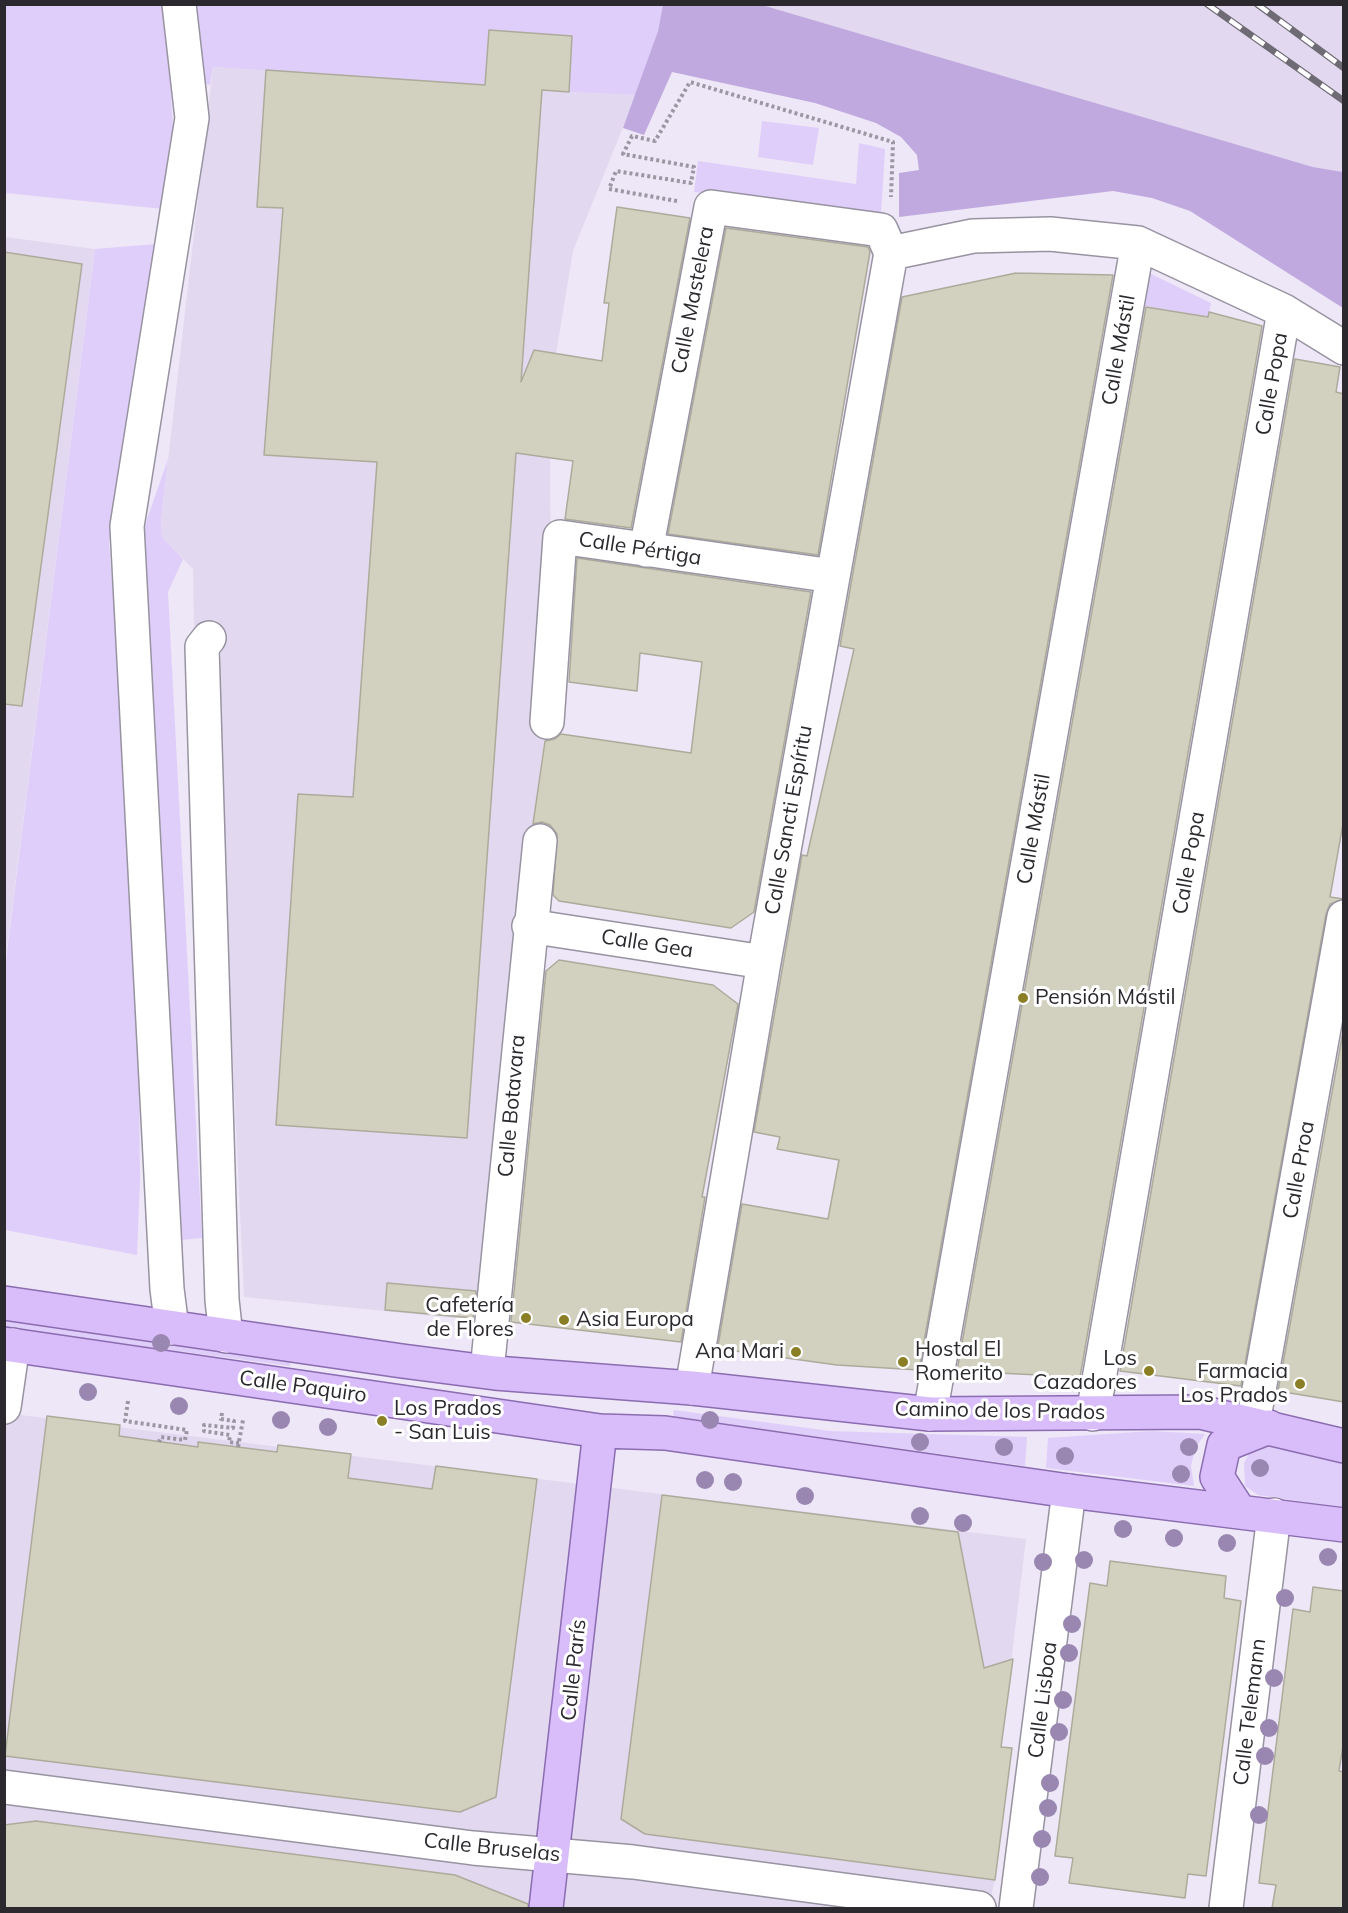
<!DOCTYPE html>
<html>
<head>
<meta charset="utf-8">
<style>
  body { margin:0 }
  #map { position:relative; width:1348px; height:1913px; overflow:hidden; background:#ede7f7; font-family:Mulish,sans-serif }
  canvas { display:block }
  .frame { position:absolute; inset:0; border:6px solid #2b282e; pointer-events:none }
</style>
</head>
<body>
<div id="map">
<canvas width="1348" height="1913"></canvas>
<div class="frame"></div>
</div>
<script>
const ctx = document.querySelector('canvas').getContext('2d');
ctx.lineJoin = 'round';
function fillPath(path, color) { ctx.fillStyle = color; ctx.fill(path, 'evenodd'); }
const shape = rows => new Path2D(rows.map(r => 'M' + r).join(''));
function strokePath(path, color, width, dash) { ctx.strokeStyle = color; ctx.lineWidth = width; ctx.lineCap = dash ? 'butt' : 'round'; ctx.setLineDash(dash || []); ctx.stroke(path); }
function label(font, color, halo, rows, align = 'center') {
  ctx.font = font + ' Mulish,sans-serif'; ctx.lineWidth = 6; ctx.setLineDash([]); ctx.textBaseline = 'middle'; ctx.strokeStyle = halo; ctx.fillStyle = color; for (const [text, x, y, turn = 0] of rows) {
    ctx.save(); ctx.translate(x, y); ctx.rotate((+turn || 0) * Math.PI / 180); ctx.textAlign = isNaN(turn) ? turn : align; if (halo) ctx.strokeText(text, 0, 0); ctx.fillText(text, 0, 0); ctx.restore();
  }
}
const built = shape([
  [762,5,1343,5,1343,172,1313,167],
  [489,30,572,36,569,92,636,95,573,251,556,354,550,458,551,607,545,732,532,832,484,1321,244,1297,215,687,222,650,194,625,193,569,162,537,161,522,213,67,484,85],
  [5,237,95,249,5,964],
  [4,1413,1026,1539,1001,1747,1012,1748,995,1880,988,1908,5,1908]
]);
const green = shape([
  [4,5,165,5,173,127,163,209,5,193],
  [197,5,663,5,658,31,636,95,569,92,572,36,489,30,485,85,213,67,210,85,203,83],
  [762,121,819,128,813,165,758,157],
  [859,143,885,149,881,215,694,192,698,161,856,184],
  [156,244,119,498,109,543,137,900,140,1180,137,1255,5,1230,5,968,95,249],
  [1149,273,1211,303,1208,317,1144,306],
  [168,459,161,522,162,537,183,559,168,592,202,1238,181,1240,139,613,143,531],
  [4,1314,291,1357,290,1366,5,1328],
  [674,1410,830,1431,1027,1437,1025,1466,676,1417,673,1415],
  [1151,1431,1205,1434,1195,1448,1191,1466,1194,1486,1046,1468,1048,1438],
  [1268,1442,1343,1461,1343,1508,1258,1495,1245,1486,1244,1463,1250,1452]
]);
const forest = shape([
  [663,5,762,5,1313,167,1343,172,1343,308,1190,211,1152,198,1113,191,899,217,899,173,919,170,917,155,901,137,876,123,815,103,672,72,644,135,623,128,658,31]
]);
const building = shape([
  [489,30,572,36,569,92,542,90,521,382,534,350,602,361,609,303,604,303,617,207,690,218,631,528,565,519,573,461,516,453,467,1138,276,1125,298,794,353,797,377,462,264,455,283,208,257,207,266,70,485,85,489,30],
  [726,228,868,247,870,252,818,555,668,534,726,228],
  [4,252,82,264,22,706,4,704,4,252],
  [1016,273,1113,275,919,1370,837,1365,721,1349,718,1346,742,1204,828,1219,839,1160,777,1149,780,1137,754,1132,802,855,807,856,854,649,840,646,902,297,1016,273],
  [1146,307,1208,317,1209,312,1262,326,1080,1377,957,1371,1146,307],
  [1295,359,1340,367,1336,392,1344,394,1344,818,1330,897,1344,899,1330,904,1326,914,1241,1386,1120,1371,1295,359],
  [577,558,811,592,754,912,731,928,559,901,553,895,557,834,550,825,542,822,533,824,545,741,555,739,561,734,691,753,702,662,640,653,637,691,569,682,577,558],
  [559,960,713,985,738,1004,702,1197,705,1197,681,1342,511,1322,546,971,559,960],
  [1344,1026,1344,1402,1278,1391,1344,1026],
  [387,1283,476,1291,473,1318,385,1310,387,1283],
  [47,1416,120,1425,119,1436,198,1447,198,1442,277,1452,278,1445,351,1454,348,1478,386,1483,432,1489,436,1466,537,1479,496,1797,460,1812,5,1756,47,1416],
  [662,1495,958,1532,984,1668,1013,1659,1001,1747,1012,1748,995,1880,645,1834,621,1819,662,1495],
  [1110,1561,1226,1576,1224,1598,1241,1601,1206,1876,1188,1874,1185,1898,1069,1883,1073,1858,1055,1856,1090,1583,1107,1586,1110,1561],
  [1313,1587,1344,1591,1344,1740,1339,1771,1344,1772,1344,1908,1272,1908,1276,1885,1259,1883,1293,1609,1310,1612,1313,1587],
  [36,1821,455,1875,528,1904,528,1908,4,1908,4,1825,36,1821]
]);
const path = shape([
  [677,201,609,189,616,171,691,183,694,167,623,154,632,136,655,141,690,82,893,142,891,197],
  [128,1401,125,1421,187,1430,185,1440,161,1437,159,1442],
  [222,1413,221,1419,234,1421,233,1428,204,1425,204,1431,230,1435,229,1442,239,1443],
  [238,1447,243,1420]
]);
const minor = shape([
  [891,253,973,236,1050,234,1138,243,1284,311,1344,348],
  [646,550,711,207,881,230,891,253],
  [209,638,202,647,222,1300,226,1336],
  [547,722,560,537,833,576],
  [529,926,764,962],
  [172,1328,167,1289,127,526,192,118,179,4],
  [487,1371,540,841],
  [692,1388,764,962,891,253],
  [4,1407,13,1345],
  [930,1414,1138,243],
  [1093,1414,1284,311],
  [1253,1423,1344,917],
  [4,1787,473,1848,633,1862,979,1908],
  [1016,1908,1069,1491],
  [1226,1908,1274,1515]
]);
const major = shape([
  [4,1303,402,1361,495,1373,692,1388,930,1414,1200,1412,1344,1446],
  [4,1344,600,1431,665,1433,1069,1491,1344,1525],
  [1239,1511,1217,1477,1224,1445,1269,1427],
  [546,1908,600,1431]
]);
const rail = shape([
  [1207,4,1344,101],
  [1257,4,1344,68]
]);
const trees = [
  [161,1343],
  [88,1392],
  [179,1406],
  [281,1420],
  [710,1420],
  [328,1427],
  [920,1442],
  [1004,1447],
  [1189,1447],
  [1065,1456],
  [1260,1468],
  [1181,1474],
  [705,1480],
  [733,1482],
  [805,1496],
  [920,1516],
  [963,1523],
  [1123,1529],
  [1174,1538],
  [1227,1543],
  [1328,1557],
  [1084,1560],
  [1043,1562],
  [1285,1598],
  [1072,1624],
  [1069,1653],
  [1274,1678],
  [1063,1700],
  [1269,1728],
  [1059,1732],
  [1265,1756],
  [1050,1783],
  [1048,1808],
  [1259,1815],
  [1042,1839],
  [1040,1877]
];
const markers = [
  [1023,998,6,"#8b7f26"],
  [526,1318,6,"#8b7f26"],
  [564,1320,6,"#8b7f26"],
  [796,1352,6,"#8b7f26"],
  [903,1362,6,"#8b7f26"],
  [1149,1371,6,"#8b7f26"],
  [1300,1384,6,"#8b7f26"],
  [382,1421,6,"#8b7f26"]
];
const streetNames = [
  ["Calle Mastelera",693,300,-79],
  ["Calle Mástil",1119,350,-80],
  ["Calle Popa",1272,384,-80],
  ["Calle Pértiga",640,549,9],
  ["Calle Sancti Espíritu",789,820,-80],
  ["Calle Mástil",1034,829,-80],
  ["Calle Popa",1189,863,-80],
  ["Calle Gea",647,944,9],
  ["Calle Botavara",512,1106,-85],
  ["Calle Proa",1299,1170,-80],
  ["Calle Paquiro",303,1387,8],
  ["Camino de los Prados",1000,1411,1],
  ["Calle París",574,1670,-84],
  ["Calle Lisboa",1043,1700,-83],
  ["Calle Telemann",1250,1712,-83],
  ["Calle Bruselas",492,1848,6]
];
const poiNames = [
  ["Pensión Mástil",1035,998],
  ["Cafetería",514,1306,"right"],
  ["de Flores",514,1330,"right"],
  ["Asia Europa",576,1320],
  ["Hostal El",915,1350],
  ["Romerito",915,1374],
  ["Ana Mari",784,1352,"right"],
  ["Los",1137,1359,"right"],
  ["Cazadores",1137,1383,"right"],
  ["Farmacia",1288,1372,"right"],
  ["Los Prados",1288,1396,"right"],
  ["Los Prados",394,1409],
  ["- San Luis",394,1433]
];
fillPath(built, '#e2d9f0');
fillPath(green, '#e0cefa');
fillPath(forest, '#c0a9de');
fillPath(building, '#d2d1c0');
strokePath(building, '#acab9b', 1.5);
strokePath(minor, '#9893a1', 36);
strokePath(major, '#8b6cb1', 36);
strokePath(path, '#9b96a2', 4, [3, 3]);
strokePath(minor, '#fff', 33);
strokePath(major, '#d9bcfa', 33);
strokePath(rail, '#6f6b74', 7);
strokePath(rail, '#fff', 4.5, [14]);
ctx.fillStyle = '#9a87b1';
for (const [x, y] of trees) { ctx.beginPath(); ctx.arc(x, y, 9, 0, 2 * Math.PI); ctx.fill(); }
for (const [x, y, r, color] of markers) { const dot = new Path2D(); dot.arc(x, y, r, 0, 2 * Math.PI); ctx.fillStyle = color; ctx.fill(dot); strokePath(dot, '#fff', 2); }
label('21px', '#2b282e', '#fff', streetNames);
label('21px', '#2b282e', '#fff', poiNames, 'left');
</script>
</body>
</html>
